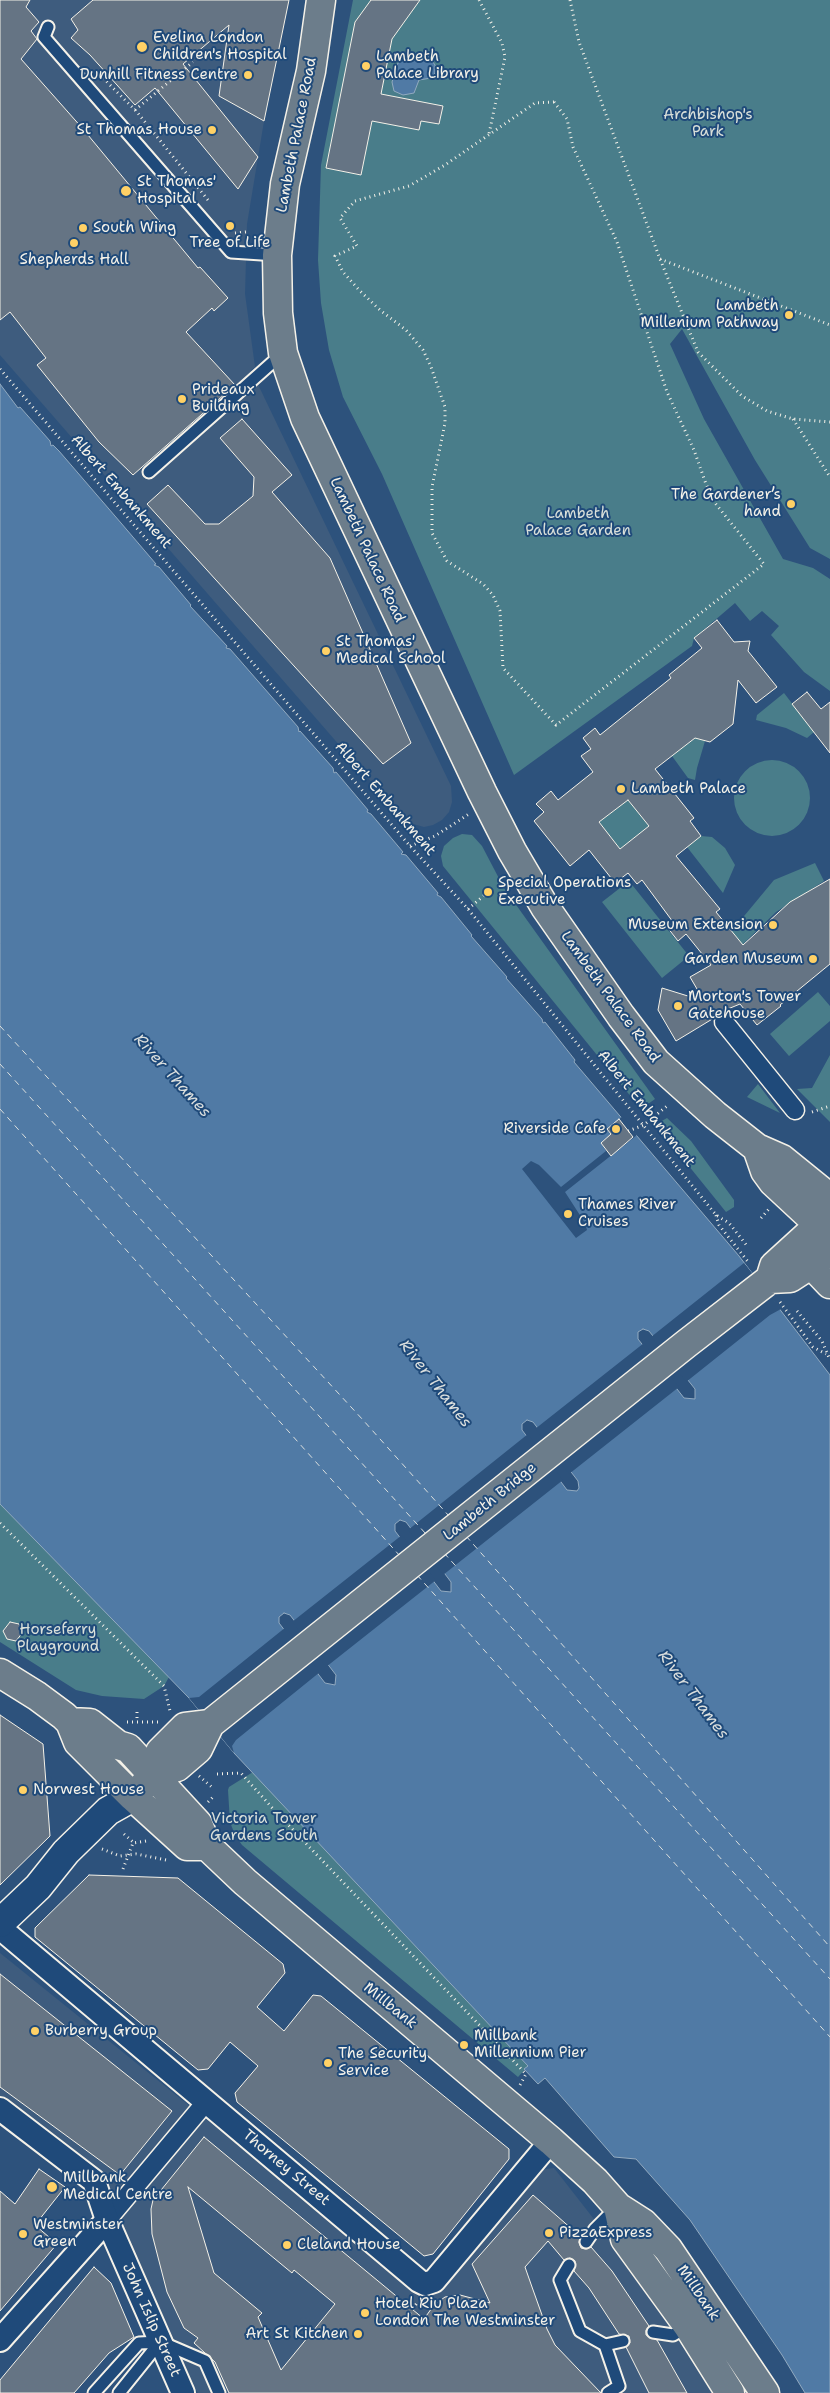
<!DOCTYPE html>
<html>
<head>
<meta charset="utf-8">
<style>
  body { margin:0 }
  canvas { display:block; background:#2d527c }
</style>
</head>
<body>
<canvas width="830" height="2393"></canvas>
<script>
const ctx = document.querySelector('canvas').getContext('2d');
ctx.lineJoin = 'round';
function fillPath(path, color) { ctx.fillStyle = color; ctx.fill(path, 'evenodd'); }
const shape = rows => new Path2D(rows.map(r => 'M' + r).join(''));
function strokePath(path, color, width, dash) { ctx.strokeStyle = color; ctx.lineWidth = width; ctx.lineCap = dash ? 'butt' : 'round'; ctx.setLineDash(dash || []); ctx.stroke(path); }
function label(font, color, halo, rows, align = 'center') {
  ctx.font = font + ' "Shantell Sans",sans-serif'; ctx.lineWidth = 4; ctx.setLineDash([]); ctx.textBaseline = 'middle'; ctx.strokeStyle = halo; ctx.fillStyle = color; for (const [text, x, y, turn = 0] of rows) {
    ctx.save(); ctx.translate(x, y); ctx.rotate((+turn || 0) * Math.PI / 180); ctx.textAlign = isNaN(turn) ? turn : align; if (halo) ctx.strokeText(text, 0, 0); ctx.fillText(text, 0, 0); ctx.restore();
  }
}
const built = shape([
  [0,0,289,0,264,121,247,224,245,294,255,367,251,370,451,786,452,802,449,812,442,820,433,825,424,827,410,823,401,816,0,355],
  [0,1953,415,2288,530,2171,554,2168,611,2241,715,2393,198,2393,167,2339,100,2177,0,2100]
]);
const green = shape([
  [353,0,830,0,830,559,810,548,755,460,682,329,670,344,704,419,783,559,813,568,830,579,830,691,804,672,771,635,779,626,762,611,750,621,735,603,694,638,692,646,514,775,382,474,343,397,329,350,321,303,318,260,321,165],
  [784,693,814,732,807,738,786,728,756,720,757,715],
  [703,732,703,739,705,741,697,768,695,780,688,778,672,756],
  '734 798a38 38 0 1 1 76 0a38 38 0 1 1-76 0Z',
  [628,800,649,826,620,849,611,837,594,826],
  [462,834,472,835,482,846,504,888,655,1099,641,1109,443,866,441,856,444,846,453,838],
  [701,836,712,837,725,848,735,865,723,893,687,847],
  [815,863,824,881,776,912,741,946,730,933,774,880],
  [629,881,689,956,662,978,602,902],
  [818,992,830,1006,830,1021,789,1056,770,1034],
  [830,1055,830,1122,797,1089,812,1088],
  [758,1084,780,1113,747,1097],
  [667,1118,691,1141,734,1200,734,1207,726,1212,663,1134,658,1127,660,1122],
  [0,1504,169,1677,164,1686,144,1699,102,1696,76,1690,0,1642],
  [253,1772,528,2066,518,2077,242,1845,235,1835,230,1822,228,1790,229,1787]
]);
const water = shape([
  [412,53,428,55,435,65,435,73,431,78,419,80,414,93,403,95,394,91,392,82,398,63,412,53],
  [0,384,18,408,20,407,50,441,51,446,53,445,59,451,121,523,156,564,154,565,159,567,191,605,190,606,227,646,226,648,230,649,298,727,299,732,300,731,333,768,334,773,336,772,368,810,367,812,371,814,403,852,401,854,406,855,438,893,437,895,441,897,472,935,471,936,507,977,506,978,542,1019,543,1023,545,1022,575,1060,574,1062,739,1256,830,1375,830,2393,805,2393,782,2355,690,2220,636,2159,614,2157,545,2078,538,2084,524,2069,528,2066,234,1753,189,1698,0,1504,0,384],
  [643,1329,649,1331,695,1389,695,1399,684,1398,638,1339,638,1332,643,1329],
  [527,1420,533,1422,578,1481,579,1488,577,1491,567,1490,522,1430,522,1424,527,1420],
  [400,1520,406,1522,451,1582,451,1592,441,1591,395,1531,395,1524,400,1520],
  [284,1613,290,1615,336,1675,335,1685,325,1683,279,1623,279,1617,284,1613]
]);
const pier = shape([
  [623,1116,637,1135,565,1192,585,1223,587,1230,576,1238,522,1169,531,1161,539,1165,561,1187,606,1151,601,1143,611,1135,607,1129],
  [744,1263,781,1309,770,1315,686,1382,651,1337],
  [644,1343,679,1387,569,1474,535,1429],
  [528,1434,563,1480,443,1575,408,1530],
  [402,1535,436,1580,326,1667,292,1622],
  [286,1627,320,1672,236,1740,232,1746,234,1753,189,1698,199,1697]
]);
const ferry = shape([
  [0,1026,363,1420,449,1516],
  [0,1064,426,1534],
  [0,1109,400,1556],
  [466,1536,830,1947],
  [444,1553,830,1979],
  [417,1575,830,2037]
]);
const building = shape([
  [0,0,30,0,26,7,39,22,31,31,37,39,21,59,83,129,198,268,200,267,228,298,214,311,212,308,186,332,235,385,133,475,99,442,37,365,46,358,10,312,0,320,0,0],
  [93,0,289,0,264,121,219,96,229,25,183,64,258,157,238,189,155,88,135,105,90,55,71,38,78,30,71,19,93,0],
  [371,0,420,0,392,39,381,94,443,106,439,124,421,121,419,130,372,121,361,175,326,168,355,22,371,0],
  [242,419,292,475,272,492,330,558,411,743,383,764,147,504,168,485,205,524,219,524,253,496,254,477,220,438,242,419],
  [717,620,734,642,750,641,748,651,777,687,756,703,738,680,733,724,710,742,695,738,655,769,694,818,690,821,701,836,676,856,720,909,716,912,743,945,790,902,830,879,830,964,780,1005,781,1006,757,1025,740,1004,718,1013,714,1018,676,1041,658,1010,662,988,704,1001,690,977,711,965,686,934,678,941,667,927,673,922,642,880,637,884,628,873,615,883,589,850,570,866,534,821,544,812,536,804,551,791,558,800,593,772,581,756,591,749,583,738,595,728,600,735,671,678,669,675,702,648,694,638,717,620],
  [628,800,649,826,620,849,599,822,628,800],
  [807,692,821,709,830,702,830,753,792,704,807,692],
  [619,1119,633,1137,611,1156,601,1143,611,1134,607,1129,619,1119],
  [10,1622,19,1624,23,1632,16,1641,7,1639,3,1631,10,1622],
  [0,1715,43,1744,50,1836,0,1885,0,1715],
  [89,1875,178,1878,283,1964,285,1973,257,2007,284,2031,313,1995,321,1996,509,2149,509,2159,433,2254,424,2256,237,2102,235,2093,258,2066,230,2042,208,2069,198,2070,35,1937,35,1928,89,1875],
  [0,1974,172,2111,120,2175,0,2087,0,1974],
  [204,2137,424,2319,434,2305,445,2297,460,2295,490,2303,472,2264,533,2195,581,2237,579,2242,581,2248,586,2249,591,2247,612,2271,649,2326,646,2330,646,2335,657,2340,687,2393,649,2393,626,2347,630,2343,629,2336,619,2334,589,2288,574,2271,575,2261,570,2258,564,2260,548,2241,525,2267,532,2287,547,2329,555,2345,601,2393,229,2393,215,2362,194,2343,198,2338,184,2328,167,2292,152,2234,151,2209,153,2200,204,2137],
  [188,2187,292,2273,294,2270,335,2304,281,2370,258,2317,262,2313,214,2273,188,2187],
  [39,2169,65,2187,35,2225,57,2244,0,2311,0,2191,15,2204,39,2169],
  [94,2267,111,2283,134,2337,109,2353,74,2393,0,2393,0,2380,94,2267]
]);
const path = shape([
  [479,0,502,43,505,57,489,134],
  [570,0,579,42,660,259,698,352,742,396,767,411,793,419,830,422],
  [96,71,137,112,208,200],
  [554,102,567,119,573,147,617,242,667,392,694,450,706,484,715,503,764,564,556,725,503,668,500,611,493,595,483,584,447,561,432,533,432,487,445,423,445,407,431,367,423,350,406,330,380,310,359,290,343,272,335,256,357,246,340,218,355,201,409,186,445,165,535,103,554,102],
  [135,110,193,62],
  [235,233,246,232,248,239],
  [660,259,830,325],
  [0,369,410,846,468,909,716,1215,729,1223,748,1247],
  [793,419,830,477],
  [410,846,435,836,469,814],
  [468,909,488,892],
  [812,1112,830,1106],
  [628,1131,644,1125,667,1106],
  [716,1215,719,1225,749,1263],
  [761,1218,769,1209],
  [780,1302,813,1347,826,1354],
  [797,1311,822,1341,830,1360],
  [0,1523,164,1686,170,1711],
  [137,1718,137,1708],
  [127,1722,158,1722],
  [217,1774,241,1773,275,1811,526,2074,520,2085],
  [199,1776,214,1789],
  [208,1802,215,1795],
  [124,1834,133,1842],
  [102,1849,120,1856,136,1854,166,1860],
  [123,1869,133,1843,146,1841],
  [401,2325,417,2303]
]);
const service = shape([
  [48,27,44,37,231,252,277,255],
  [149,472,283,353],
  [586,2242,595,2229,616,2208],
  [569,2265,560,2280,580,2331,605,2345,623,2341],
  [653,2332,673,2335,688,2326],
  [163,2343,205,2361,219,2393],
  [605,2345,619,2386,608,2393],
  [94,2393,139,2343,160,2342,119,2393]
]);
const pedestrian = shape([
  [724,1022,795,1110],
  [107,2220,206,2102]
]);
const minor = shape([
  [0,1928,419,2281,425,2284,434,2281,551,2141],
  [0,2109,94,2181,107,2220,183,2393],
  [0,2340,107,2220]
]);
const secondary = shape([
  [0,1923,38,1887,66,1852,108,1811,133,1797]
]);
const primary = shape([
  [321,0,311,71,285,184,277,255,278,313,283,353,305,418,482,792,512,851,545,907,621,1016,656,1062,715,1115,757,1148,782,1159,830,1198],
  [757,1148,765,1171,773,1182,830,1235],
  [811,1264,830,1284],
  [770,1279,774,1266,830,1215],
  [0,1673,37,1696,64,1716,70,1722,78,1742,133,1797,187,1846,207,1846],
  [70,1722,90,1723,118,1745,128,1748,198,1824,207,1846,245,1882,551,2141,595,2181,618,2207,643,2223,668,2249,765,2393],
  [154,1774,177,1767,198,1749,210,1724,686,1344,770,1279,790,1278,830,1252],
  [144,1785,154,1774,160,1752,185,1727,210,1724],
  [618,2207,625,2239,688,2326,730,2393]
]);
const markers = [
  [142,47,6,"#ffd166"],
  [366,66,5,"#ffd166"],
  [248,75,5,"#ffd166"],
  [212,130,5,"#ffd166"],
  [126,191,6,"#ffd166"],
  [230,226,5,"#ffd166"],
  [83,228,5,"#ffd166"],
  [74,243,5,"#ffd166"],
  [789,315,5,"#ffd166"],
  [182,399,5,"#ffd166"],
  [791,504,5,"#ffd166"],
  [326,651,5,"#ffd166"],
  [621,789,5,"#ffd166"],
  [488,892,5,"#ffd166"],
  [773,925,5,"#ffd166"],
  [813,959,5,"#ffd166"],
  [678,1006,5,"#ffd166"],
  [616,1129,5,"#ffd166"],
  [568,1214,5,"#ffd166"],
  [23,1790,5,"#ffd166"],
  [35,2031,5,"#ffd166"],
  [464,2045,5,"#ffd166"],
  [328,2063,5,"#ffd166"],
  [52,2187,6,"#ffd166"],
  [549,2233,5,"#ffd166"],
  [23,2234,5,"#ffd166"],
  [287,2245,5,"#ffd166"],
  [365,2313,5,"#ffd166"],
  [358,2334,5,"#ffd166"]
];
const poiNames = [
  ["Evelina London",153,38],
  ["Children's Hospital",153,55],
  ["Lambeth",376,57],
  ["Palace Library",376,74],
  ["Dunhill Fitness Centre",238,75,"right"],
  ["St Thomas House",202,130,"right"],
  ["St Thomas'",137,182],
  ["Hospital",137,199],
  ["South Wing",93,228],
  ["Tree of Life",230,243,"center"],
  ["Shepherds Hall",74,260,"center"],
  ["Lambeth",779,306,"right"],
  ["Millenium Pathway",779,323,"right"],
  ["Prideaux",192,390],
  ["Building",192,407],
  ["The Gardener’s",781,495,"right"],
  ["hand",781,512,"right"],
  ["St Thomas'",336,642],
  ["Medical School",336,659],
  ["Lambeth Palace",631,789],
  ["Special Operations",498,883],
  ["Executive",498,900],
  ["Museum Extension",763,925,"right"],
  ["Garden Museum",803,959,"right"],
  ["Morton's Tower",688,997],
  ["Gatehouse",688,1014],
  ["Riverside Cafe",606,1129,"right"],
  ["Thames River",578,1205],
  ["Cruises",578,1222],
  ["Norwest House",33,1790],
  ["Burberry Group",45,2031],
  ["Millbank",474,2036],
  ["Millennium Pier",474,2053],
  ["The Security",338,2054],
  ["Service",338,2071],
  ["Millbank",63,2178],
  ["Medical Centre",63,2195],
  ["Westminster",33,2225],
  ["Green",33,2242],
  ["PizzaExpress",559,2233],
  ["Cleland House",297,2245],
  ["Hotel Riu Plaza",375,2304],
  ["London The Westminster",375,2321],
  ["Art St Kitchen",348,2334,"right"]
];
const parkNames = [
  ["Archbishop's",708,115],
  ["Park",708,132],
  ["Lambeth",578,514],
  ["Palace Garden",578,531],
  ["Horseferry",58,1630],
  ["Playground",58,1647],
  ["Victoria Tower",264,1819],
  ["Gardens South",264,1836]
];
const streetNames = [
  ["Lambeth Palace Road",297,135,-79],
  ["Albert Embankment",121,492,49],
  ["Lambeth Palace Road",367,550,65],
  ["Albert Embankment",385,799,49],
  ["Lambeth Palace Road",610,997,54],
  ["Albert Embankment",646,1109,51],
  ["Lambeth Bridge",490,1502,-39],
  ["Millbank",390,2006,39],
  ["Thorney Street",286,2168,40],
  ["Millbank",698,2293,56],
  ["John Islip Street",151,2320,66]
];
const waterNames = [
  ["River Thames",172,1076,48],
  ["River Thames",435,1384,52],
  ["River Thames",693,1695,53]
];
fillPath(built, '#3e5c7e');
fillPath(green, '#497d8a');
fillPath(water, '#507aa5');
strokePath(water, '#92aac0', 1);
fillPath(pier, '#2d527c');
strokePath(ferry, '#dbdfde', 1, [6, 5]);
fillPath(building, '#657484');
strokePath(building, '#f4f1e8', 1);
strokePath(service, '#f4f1e8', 15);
strokePath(pedestrian, '#f4f1e8', 21);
strokePath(minor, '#f4f1e8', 26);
strokePath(secondary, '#f4f1e8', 31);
strokePath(primary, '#f4f1e8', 31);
strokePath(path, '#f4f1e8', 3, [1, 4]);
strokePath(service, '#1f4a7a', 11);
strokePath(pedestrian, '#1f4a7a', 18);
strokePath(minor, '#1f4a7a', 22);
strokePath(secondary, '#1f4a7a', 28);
strokePath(primary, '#6c7d8b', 28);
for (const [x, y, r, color] of markers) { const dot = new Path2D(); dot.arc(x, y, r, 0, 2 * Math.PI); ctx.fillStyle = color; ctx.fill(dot); strokePath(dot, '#1f4a7a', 2); }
label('15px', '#f4f1e8', '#1f4a7a', poiNames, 'left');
label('15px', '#dae0da', '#1f4a7a', parkNames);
label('15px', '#f4f1e8', '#1f4a7a', streetNames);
label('italic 16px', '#dbdfde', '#1f4a7a', waterNames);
</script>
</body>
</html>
